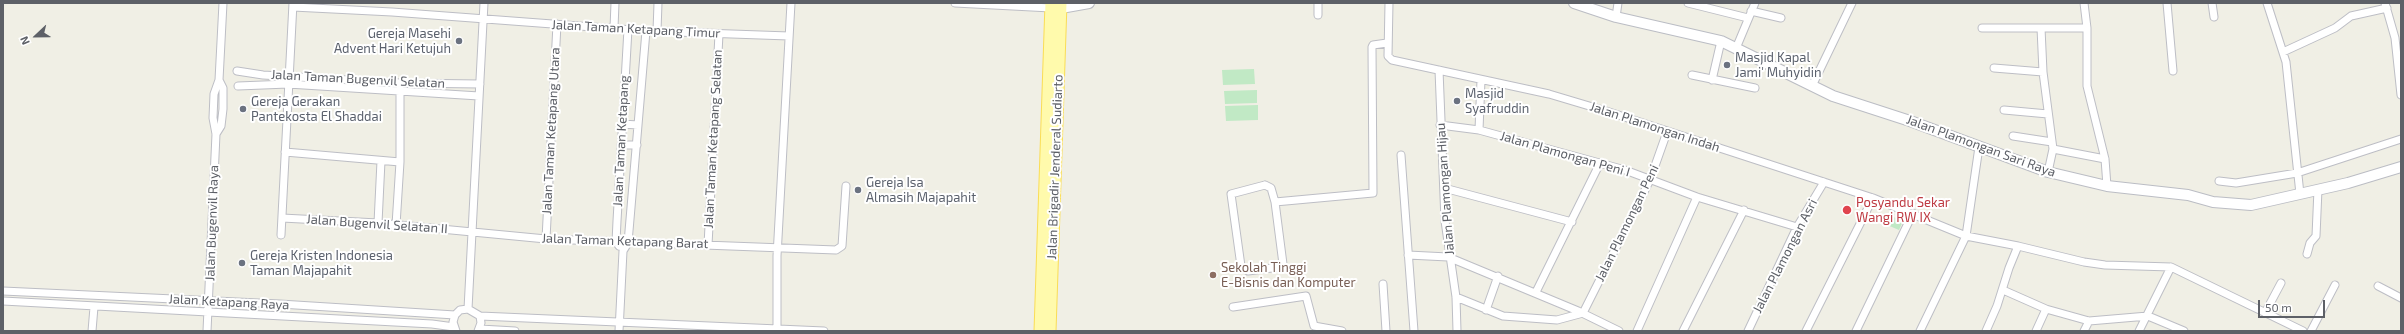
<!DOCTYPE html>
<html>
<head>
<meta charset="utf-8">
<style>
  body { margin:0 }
  #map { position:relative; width:2404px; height:334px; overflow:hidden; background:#f0efe5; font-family:"Exo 2",sans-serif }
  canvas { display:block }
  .frame { position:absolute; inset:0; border:4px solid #5d6067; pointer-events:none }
  .north { position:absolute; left:16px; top:16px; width:40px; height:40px; -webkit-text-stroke:3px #fff; paint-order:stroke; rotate:248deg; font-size:11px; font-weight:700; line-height:16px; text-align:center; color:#5d6067 }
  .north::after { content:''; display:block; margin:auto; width:14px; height:18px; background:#5d6067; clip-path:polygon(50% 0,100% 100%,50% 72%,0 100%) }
  .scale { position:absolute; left:2258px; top:300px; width:67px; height:18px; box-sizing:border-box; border:2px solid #5d6067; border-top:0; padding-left:5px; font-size:12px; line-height:14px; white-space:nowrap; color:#5d6067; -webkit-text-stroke:3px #fff; paint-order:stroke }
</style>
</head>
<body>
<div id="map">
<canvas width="2404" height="334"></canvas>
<div class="frame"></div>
<div class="north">N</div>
<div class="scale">50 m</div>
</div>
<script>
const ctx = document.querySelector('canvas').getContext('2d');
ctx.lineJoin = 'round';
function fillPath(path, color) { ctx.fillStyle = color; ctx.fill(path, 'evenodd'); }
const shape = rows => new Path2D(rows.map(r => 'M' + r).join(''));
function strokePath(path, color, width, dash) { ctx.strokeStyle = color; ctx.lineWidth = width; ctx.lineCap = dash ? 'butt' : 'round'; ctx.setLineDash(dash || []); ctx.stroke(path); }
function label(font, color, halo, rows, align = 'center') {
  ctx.font = font + ' "Exo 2",sans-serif'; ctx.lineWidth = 4; ctx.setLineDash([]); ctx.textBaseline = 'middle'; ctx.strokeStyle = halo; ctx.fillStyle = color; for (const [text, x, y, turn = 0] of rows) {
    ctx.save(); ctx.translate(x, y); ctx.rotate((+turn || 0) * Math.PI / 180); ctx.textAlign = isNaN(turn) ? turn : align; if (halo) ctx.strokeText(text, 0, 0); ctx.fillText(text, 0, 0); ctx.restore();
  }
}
const green = shape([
  [1254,69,1255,84,1223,85,1222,70],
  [1257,90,1257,103,1225,104,1224,91],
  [1258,105,1258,120,1226,121,1225,106],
  [1884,213,1903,221,1899,230,1880,222]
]);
const street = shape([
  [955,3,1051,8],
  [1318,3,1318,15],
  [1389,3,1388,56,1392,60,1549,94,1606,111,1873,198,1966,236,2018,246,2084,262,2105,265,2171,267,2303,331],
  [1688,3,1748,18],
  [2084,3,2087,28,2087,86,2105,159,2107,186],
  [2167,3,2173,71],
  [2212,3,2214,17],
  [2267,3,2286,62,2300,194],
  [2385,3,2395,38,2401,95],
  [293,7,392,12,646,31,789,36],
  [1751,11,1781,18],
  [1616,17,1618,3],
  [614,28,615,3],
  [1982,28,2087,28],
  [2041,28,2043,72,2053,149,2048,172],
  [657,31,658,3],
  [1737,46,1755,3],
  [2283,52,2335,28,2351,16,2387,8],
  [1994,68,2043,72],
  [1439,70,1445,221,1456,297,1457,331],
  [237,71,263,75,400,83,480,84],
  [1692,75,1755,88],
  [1712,80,1721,41],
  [238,86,288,84,479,96],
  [1812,86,1852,3],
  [2004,110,2048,114],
  [622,124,638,125],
  [1440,125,1479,130,1625,170,1697,197,1797,227],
  [1479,130,1481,80],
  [216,134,221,126,223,109,223,88,219,80],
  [2013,136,2052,142],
  [621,145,637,145],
  [2053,149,2105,159],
  [285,152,400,162],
  [1401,155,1414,331],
  [2219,181,2236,183,2297,173,2401,139],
  [1265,185,1271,188,1275,202,1283,264,1280,267,1248,271,1241,266,1231,194,1265,185],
  [1444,188,1572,222],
  [1275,202,1373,193,1372,47,1373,45,1387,43],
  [282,218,378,223,546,239,836,250,842,246,846,186],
  [378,223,381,161],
  [396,225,400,162,400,89],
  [281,235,293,3],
  [546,239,557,24],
  [708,245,719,34],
  [619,246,616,242,617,221,628,29],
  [2307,254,2310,243,2316,236,2318,189],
  [1408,255,1448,257,1578,311,1619,331],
  [1383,284,1386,331],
  [2378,286,2401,298],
  [2003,290,2046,309,2089,321,2148,316,2184,331],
  [3,291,280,304,455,315],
  [1536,292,1600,163],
  [1456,297,1503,316,1557,320,1583,313,1650,180,1667,132],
  [3,301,432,324,454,327],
  [1233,307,1306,296,1314,326,1342,331],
  [468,309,484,3],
  [1486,310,1498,276],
  [2265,313,2281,283],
  [480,316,824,331],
  [480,329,515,331],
  [92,331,94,307],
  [207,331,216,134,213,118,214,94,219,80,223,3],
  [456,331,453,322,455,315,460,310,468,309,480,316,481,323,478,331],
  [619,331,623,251,628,243,629,231,646,31],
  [777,331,777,256,791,3],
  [1637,331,1697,197],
  [1683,331,1744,210],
  [1748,331,1797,227,1824,182],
  [1806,331,1873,198],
  [1856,331,1913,213],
  [1920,331,1966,236,1979,147],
  [1986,331,1997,306,2009,268,2018,246],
  [2036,331,2046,309],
  [2084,331,2089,321],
  [2139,331,2171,267],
  [2311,331,2335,285]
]);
const secondary = shape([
  [1574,3,1616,17,1721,41,1833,96,1910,121,2048,172,2107,186,2188,195,2213,202,2251,205,2348,183,2401,167],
  [1061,8,1089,3]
]);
const primary = shape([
  [1040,331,1051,3],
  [1050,331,1061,3]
]);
const markers = [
  [459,41,4,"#6b7280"],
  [1727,65,4,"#6b7280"],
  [1457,101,4,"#6b7280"],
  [243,109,4,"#6b7280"],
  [858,190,4,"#6b7280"],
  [1847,210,5,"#e0444e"],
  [242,263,4,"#6b7280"],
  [1213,275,4,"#8d6e63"]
];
const streetNames = [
  ["Jalan Taman Ketapang Timur",636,29,3],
  ["Jalan Taman Bugenvil Selatan",358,79,3],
  ["Jalan Plamongan Indah",1655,127,18],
  ["Jalan Taman Ketapang Utara",551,131,-87],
  ["Jalan Taman Ketapang Selatan",713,139,-87],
  ["Jalan Taman Ketapang",621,141,-87],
  ["Jalan Plamongan Sari Raya",1981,146,20],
  ["Jalan Plamongan Peni I",1565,154,16],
  ["Jalan Brigadir Jenderal Sudiarto",1055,167,-88],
  ["Jalan Plamongan Hijau",1445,189,-94],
  ["Jalan Bugenvil Raya",212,223,-88],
  ["Jalan Plamongan Peni",1627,223,-64],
  ["Jalan Bugenvil Selatan II",377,224,4],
  ["Jalan Taman Ketapang Barat",625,241,2],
  ["Jalan Plamongan Asri",1785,256,-63],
  ["Jalan Ketapang Raya",229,302,3]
];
const worshipNames = [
  ["Gereja Masehi",451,34,"right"],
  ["Advent Hari Ketujuh",451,49,"right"],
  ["Masjid Kapal",1735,58],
  ["Jami' Muhyidin",1735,73],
  ["Masjid",1465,94],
  ["Syafruddin",1465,109],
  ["Gereja Gerakan",251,102],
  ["Pantekosta El Shaddai",251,117],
  ["Gereja Isa",866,183],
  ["Almasih Majapahit",866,198],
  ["Gereja Kristen Indonesia",250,256],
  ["Taman Majapahit",250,271]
];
const healthNames = [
  ["Posyandu Sekar",1856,203],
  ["Wangi RW IX",1856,218]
];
const educationNames = [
  ["Sekolah Tinggi",1221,268],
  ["E-Bisnis dan Komputer",1221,283]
];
fillPath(green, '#c1e9c5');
strokePath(street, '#bdbec5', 9);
strokePath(secondary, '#bbbdc4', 12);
strokePath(primary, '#fadd55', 13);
strokePath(street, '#fff', 7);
strokePath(secondary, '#fff', 10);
strokePath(primary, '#fffaac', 11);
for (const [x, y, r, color] of markers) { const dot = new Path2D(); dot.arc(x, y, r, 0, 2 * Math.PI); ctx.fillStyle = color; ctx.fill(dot); strokePath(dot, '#fff', 1.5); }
label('13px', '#5d6067', '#fff', streetNames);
label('13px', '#5b616d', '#fff', worshipNames, 'left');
label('13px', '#be3a42', '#fff', healthNames, 'left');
label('13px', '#785e54', '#fff', educationNames, 'left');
</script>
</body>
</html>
